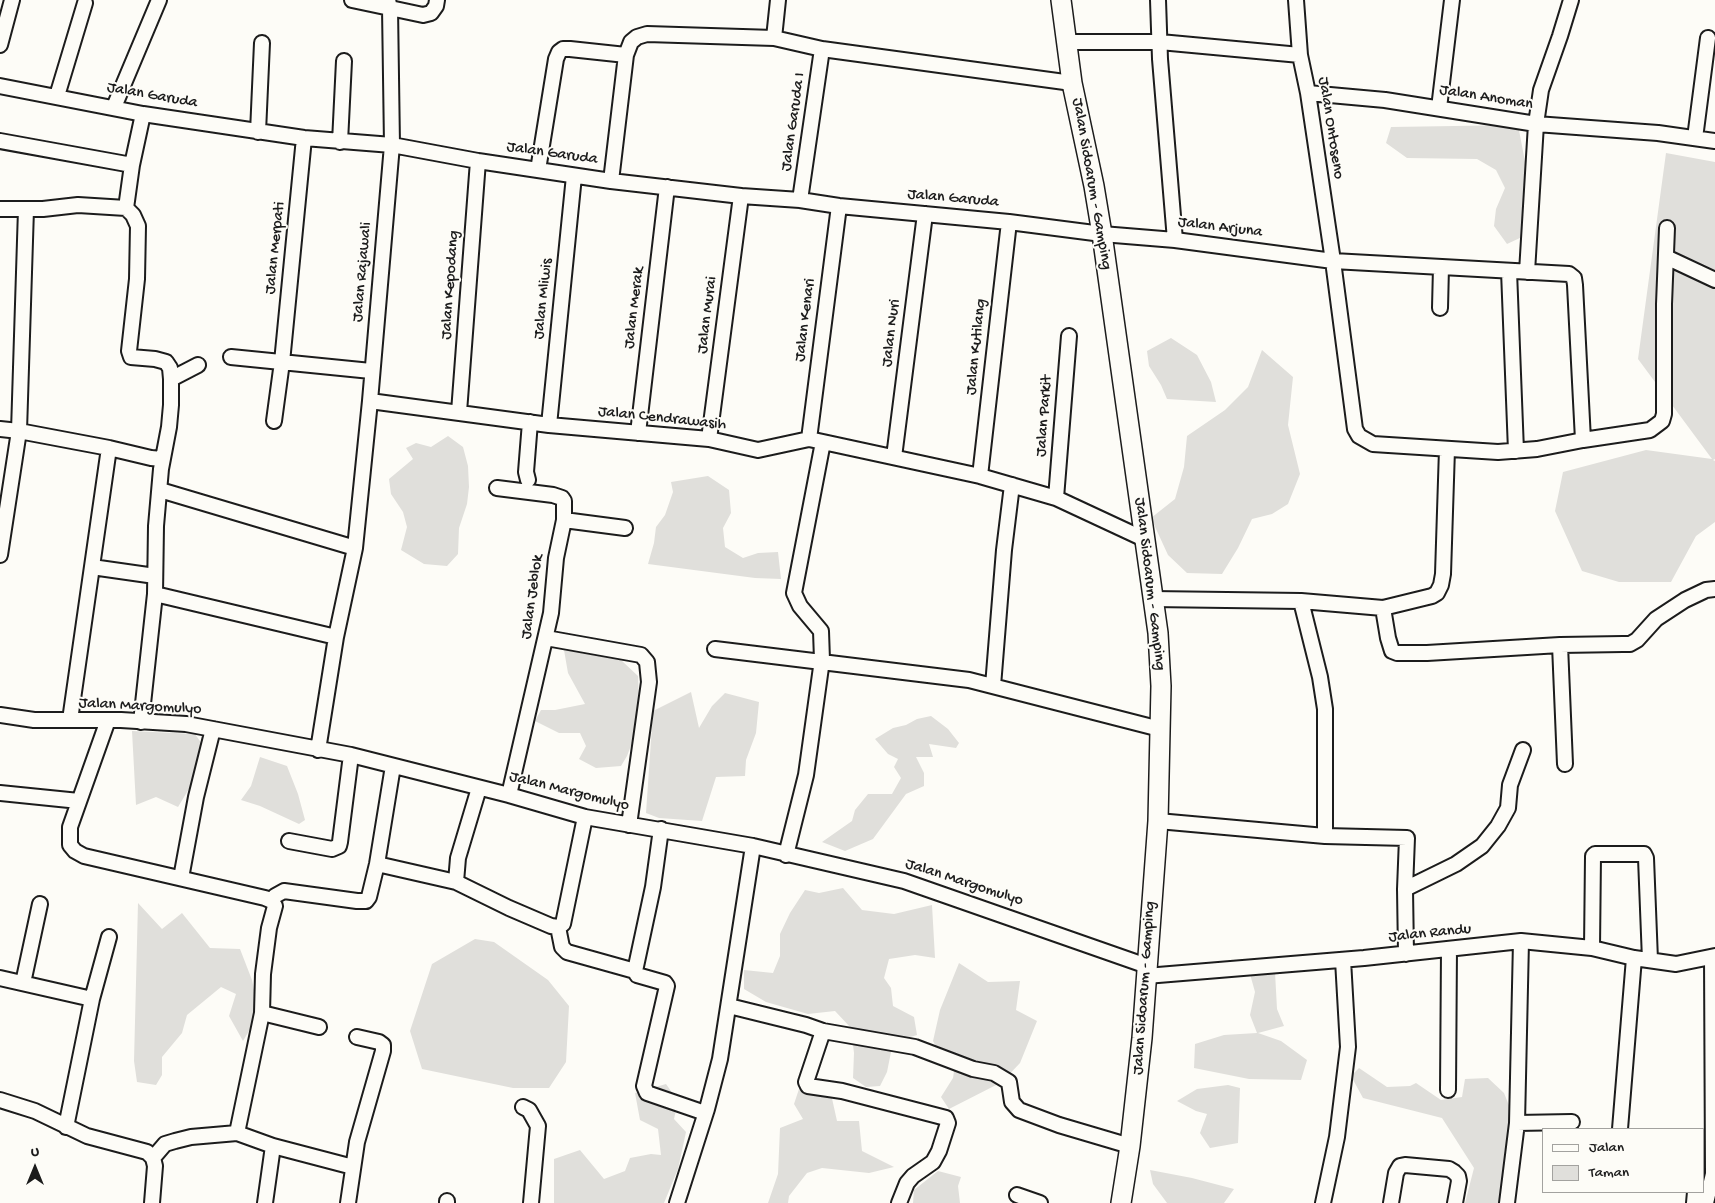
<!DOCTYPE html>
<html>
<head>
<meta charset="utf-8">
<style>
  body { margin:0 }
  #map { position:relative; width:1715px; height:1203px; overflow:hidden; background:#fdfcf7; font-family:"Gochi Hand",sans-serif }
  canvas { display:block }
  .legend { position:absolute; left:1542px; top:1128px; width:162px; height:65px; box-sizing:border-box; background:#fdfcf7; border:1px solid #a3a29f; margin:0; padding:6px 9px; list-style:none; font-size:15px; color:#1c1c1c }
  .legend li { display:flex; align-items:center; gap:10px; height:25px }
  .legend b { width:25px; border:1px solid #a3a29f }
  .north { position:absolute; left:10px; top:1143px; width:50px; height:50px; -webkit-text-stroke:4px #fdfcf7; paint-order:stroke; rotate:0deg; font-size:14px; font-weight:700; line-height:20px; text-align:center; color:#1c1c1c }
  .north::after { content:''; display:block; margin:auto; width:18px; height:22px; background:#1c1c1c; clip-path:polygon(50% 0,100% 100%,50% 72%,0 100%) }
</style>
</head>
<body>
<div id="map">
<canvas width="1715" height="1203"></canvas>
<ul class="legend">
<li><b style="height:6px;background:#fdfcf7"></b>Jalan</li>
<li><b style="height:14px;background:#e0dfdb"></b>Taman</li>
</ul>
<div class="north">U</div>
</div>
<script>
const ctx = document.querySelector('canvas').getContext('2d');
ctx.lineJoin = 'round';
function fillPath(path, color) { ctx.fillStyle = color; ctx.fill(path, 'evenodd'); }
const shape = rows => new Path2D(rows.map(r => 'M' + r).join(''));
function strokePath(path, color, width, dash) { ctx.strokeStyle = color; ctx.lineWidth = width; ctx.lineCap = dash ? 'butt' : 'round'; ctx.setLineDash(dash || []); ctx.stroke(path); }
function label(font, color, halo, rows, align = 'center') {
  ctx.font = font + ' "Gochi Hand",sans-serif'; ctx.lineWidth = 4; ctx.setLineDash([]); ctx.textBaseline = 'middle'; ctx.strokeStyle = halo; ctx.fillStyle = color; for (const [text, x, y, turn = 0] of rows) {
    ctx.save(); ctx.translate(x, y); ctx.rotate((+turn || 0) * Math.PI / 180); ctx.textAlign = isNaN(turn) ? turn : align; if (halo) ctx.strokeText(text, 0, 0); ctx.fillText(text, 0, 0); ctx.restore();
  }
}
const green = shape([
  [1518,125,1527,172,1523,188,1522,237,1507,244,1494,226,1496,209,1505,188,1496,170,1477,159,1407,158,1386,143,1391,127],
  [1666,153,1715,162,1715,459,1713,460,1715,461,1715,522,1696,536,1671,582,1619,582,1582,571,1555,511,1563,472,1646,450,1712,459,1638,359],
  [1171,338,1197,355,1211,382,1216,402,1167,399,1161,385,1149,366,1147,351],
  [1262,350,1293,377,1288,425,1300,474,1288,504,1272,514,1252,519,1238,548,1222,574,1187,573,1168,555,1151,518,1175,499,1184,467,1187,436,1225,410,1248,387],
  [448,436,463,447,468,466,469,487,467,504,459,528,458,554,447,566,424,564,401,550,407,527,403,512,391,494,389,479,413,459,406,448,416,443,431,447],
  [708,476,729,490,731,513,723,528,725,547,743,558,758,553,778,552,781,579,755,578,648,564,654,543,656,527,665,515,673,492,671,482],
  [564,650,621,660,638,676,640,722,627,756,621,766,596,768,579,759,586,746,580,733,559,733,535,721,541,710,555,710,585,704,568,673],
  [691,692,699,728,712,706,725,693,759,702,756,733,746,760,745,776,716,777,702,821,659,818,646,813,653,711],
  [931,716,948,729,959,743,956,748,929,744,933,757,916,757,924,773,924,786,906,794,873,839,845,851,822,842,852,821,855,810,868,794,892,794,901,778,894,767,898,759,888,754,875,739,893,728,906,725,917,719],
  [132,731,195,734,202,744,201,769,178,807,156,797,136,805],
  [260,757,287,766,298,794,305,820,299,824,260,806,241,800,251,786],
  [843,888,862,910,894,914,932,905,935,958,915,955,889,959,884,978,891,988,893,1006,914,1017,917,1035,893,1042,887,1072,880,1086,866,1087,853,1078,854,1053,851,1028,835,1011,808,1014,766,1002,744,989,744,970,773,973,780,956,780,934,790,913,805,890,819,893],
  [138,903,162,929,182,913,210,948,240,949,252,980,259,1014,243,1041,229,1016,236,994,221,987,187,1015,182,1033,162,1057,162,1075,156,1085,137,1082,134,1061],
  [475,939,494,942,548,980,569,1006,566,1062,549,1088,513,1088,422,1069,410,1031,432,964],
  [959,963,988,982,1020,981,1016,1010,1037,1021,1020,1063,1002,1082,949,1109,941,1097,953,1078,956,1058,940,1054,933,1041,940,1010],
  [1275,972,1277,1009,1284,1026,1258,1033,1281,1041,1307,1060,1301,1080,1249,1079,1194,1068,1195,1044,1224,1035,1257,1033,1250,1015,1255,992,1250,974],
  [1359,1068,1387,1087,1410,1086,1416,1083,1441,1100,1462,1097,1465,1079,1488,1078,1504,1093,1512,1113,1504,1155,1503,1192,1500,1203,1465,1203,1474,1168,1442,1118,1363,1098,1351,1076],
  [817,1079,831,1094,837,1121,859,1121,862,1151,894,1167,869,1173,822,1168,807,1173,789,1196,788,1203,768,1203,778,1174,780,1128,803,1119,794,1104,801,1083],
  [666,1084,678,1101,674,1119,686,1132,678,1169,664,1203,554,1203,554,1159,580,1150,604,1179,625,1171,630,1158,651,1154,661,1155,658,1129,640,1120,635,1093],
  [1228,1085,1240,1088,1238,1143,1210,1148,1200,1133,1207,1114,1196,1111,1177,1101,1197,1089],
  [1150,1170,1192,1178,1234,1189,1224,1203,1167,1203,1153,1184],
  [938,1171,961,1177,958,1186,960,1203,913,1203,914,1190]
]);
const street = shape([
  [352,0,423,15,431,13,436,6,437,0],
  [778,0,774,38,822,49,1072,83],
  [1158,0,1160,59,1175,240],
  [1296,0,1300,55,1308,93,1333,261,1355,429,1359,436,1373,444,1498,452,1537,449,1583,440,1650,430,1662,421,1664,414,1664,304,1667,228],
  [1067,42,1160,42,1300,55],
  [0,45,12,0],
  [0,86,143,114,304,138,392,145,478,161,611,181,741,196,800,200,839,206,1009,222,1102,234,1175,240,1333,261,1569,274,1574,278,1575,285,1583,440],
  [1308,93,1385,100,1536,124,1658,133,1715,141],
  [57,96,85,3],
  [114,107,159,0],
  [1439,108,1452,0],
  [258,132,262,43],
  [1695,138,1708,38],
  [0,141,132,165,143,114],
  [340,142,344,61],
  [538,170,556,59,559,52,563,49,570,49,626,55],
  [611,181,626,55,631,42,637,37,647,34,774,38],
  [800,200,822,49],
  [126,208,132,165],
  [0,209,43,209,78,205,126,208,133,215,138,226,137,279,129,351,131,357,155,359,166,362,170,368,171,379,171,405,169,427,161,469,156,526,155,594,141,722],
  [1666,257,1715,280],
  [1509,271,1516,451],
  [1527,272,1536,124,1541,90,1560,36,1571,0],
  [1440,308,1441,267],
  [231,357,371,371],
  [171,379,198,365],
  [370,401,549,425,709,439,758,450,809,439,823,442,980,476,1056,498,1144,539],
  [459,412,478,161],
  [274,421,282,362,304,138],
  [549,425,574,176],
  [0,429,19,431,109,448,70,720],
  [638,433,667,187],
  [709,439,741,196],
  [809,439,839,206],
  [109,448,151,458,162,459],
  [894,457,925,214],
  [980,476,1009,222],
  [528,480,526,472,530,422],
  [497,488,553,495,562,498,564,501,564,520,556,558,551,613,509,795],
  [160,490,355,548],
  [1056,498,1069,336],
  [564,520,625,528],
  [0,555,19,431,26,209],
  [92,567,155,576],
  [155,594,336,637],
  [1152,599,1301,601,1383,608,1432,596,1437,593,1441,585,1443,574,1447,449],
  [1301,601,1320,677,1325,709,1325,836],
  [1383,608,1388,638,1392,651,1397,653,1427,653,1560,645,1623,644,1630,644,1637,640,1656,619,1685,600,1706,590,1715,589],
  [546,638,641,655,647,662,649,682,629,825],
  [1560,645,1565,764],
  [715,649,969,680,1160,729],
  [993,686,1004,550,1012,485],
  [0,715,34,720,121,720,186,724,351,755,509,795,585,817,753,846,904,881,1147,966],
  [108,720,70,827,70,845,75,851,84,856,265,898,272,901,275,906,269,928,263,974,262,1013,237,1133,191,1137,175,1141,165,1144,153,1158],
  [318,750,336,637,355,548,370,401,392,145,390,8,388,0],
  [479,788,458,858,456,882,509,908,551,926,558,927,563,924,585,817],
  [0,793,79,801],
  [1158,821,1325,836,1407,838,1405,889,1406,954],
  [661,829,653,887,635,971,637,975,665,983,667,986,644,1086,647,1093,705,1113],
  [289,841,332,849,339,846,340,842,351,755],
  [786,855,806,775,822,660,821,631,800,606,794,593,823,442],
  [377,864,456,882],
  [181,878,196,797,213,729],
  [1405,889,1456,864,1482,846,1498,826,1508,808,1510,785,1523,750],
  [272,901,275,896,284,891,357,901,366,901,369,897,377,864,393,766],
  [558,927,562,947,567,952,635,971],
  [1521,941,1517,1123,1572,1122],
  [1592,948,1593,856,1595,854,1644,854,1646,858,1650,960],
  [1146,976,1364,958,1521,941,1592,948,1634,958,1676,964,1715,956],
  [0,978,92,999],
  [23,983,40,904],
  [729,1006,806,1025,823,1031,915,1047,973,1069,994,1073,1009,1082,1012,1102,1019,1110,1059,1125,1130,1146],
  [262,1013,319,1027],
  [823,1031,806,1082,808,1086,842,1091,946,1118,948,1123,939,1151,933,1162,913,1176,907,1183,899,1203],
  [1448,1090,1449,949],
  [0,1100,35,1111,87,1136,147,1152,153,1158,155,1166,152,1203],
  [523,1107,529,1110,538,1126,531,1203],
  [66,1127,92,999,109,937],
  [1620,1129,1634,958],
  [237,1133,273,1146,353,1167],
  [1017,1195,1040,1203],
  [265,1203,273,1146],
  [348,1203,357,1142,383,1051,383,1045,379,1042,357,1037],
  [447,1203,447,1201],
  [677,1203,707,1109,720,1059,753,846],
  [1323,1203,1337,1137,1348,1047,1343,960],
  [1391,1203,1396,1173,1400,1166,1405,1165,1449,1169,1454,1172,1458,1176,1459,1181,1455,1203],
  [1507,1203,1517,1123],
  [1694,1203,1695,1192],
  [1706,1203,1713,1174,1712,957]
]);
const secondary = shape([
  [1061,0,1072,83,1094,186,1102,234,1158,633,1161,686,1158,821,1142,1038,1130,1146,1121,1203]
]);
const streetNames = [
  ["Jalan Garuda",152,96,10],
  ["Jalan Anoman",1486,98,9],
  ["Jalan Garuda I",794,122,-82],
  ["Jalan Ontoseno",1330,128,81],
  ["Jalan Garuda",552,154,8],
  ["Jalan Sidoarum - Gamping",1091,184,80],
  ["Jalan Garuda",953,199,5],
  ["Jalan Arjuna",1220,228,7],
  ["Jalan Merpati",276,248,-84],
  ["Jalan Rajawali",363,272,-85],
  ["Jalan Kepodang",451,285,-86],
  ["Jalan Mliwis",544,299,-84],
  ["Jalan Merak",635,308,-83],
  ["Jalan Murai",708,315,-83],
  ["Jalan Kenari",806,320,-83],
  ["Jalan Nuri",892,333,-83],
  ["Jalan Kutilang",977,347,-84],
  ["Jalan Parkit",1045,416,-86],
  ["Jalan Cendrawasih",662,419,6],
  ["Jalan Sidoarum - Gamping",1149,584,83],
  ["Jalan Jeblok",533,597,-82],
  ["Jalan Margomulyo",140,707,3],
  ["Jalan Margomulyo",569,792,14],
  ["Jalan Margomulyo",964,883,18],
  ["Jalan Randu",1430,934,-6],
  ["Jalan Sidoarum - Gamping",1145,988,-86]
];
fillPath(green, '#e0dfdb');
strokePath(street, '#1c1c1c', 18);
strokePath(secondary, '#1c1c1c', 22);
strokePath(street, '#fdfcf7', 14);
strokePath(secondary, '#fdfcf7', 19);
label('16px', '#1c1c1c', '#fdfcf7', streetNames);
</script>
</body>
</html>
